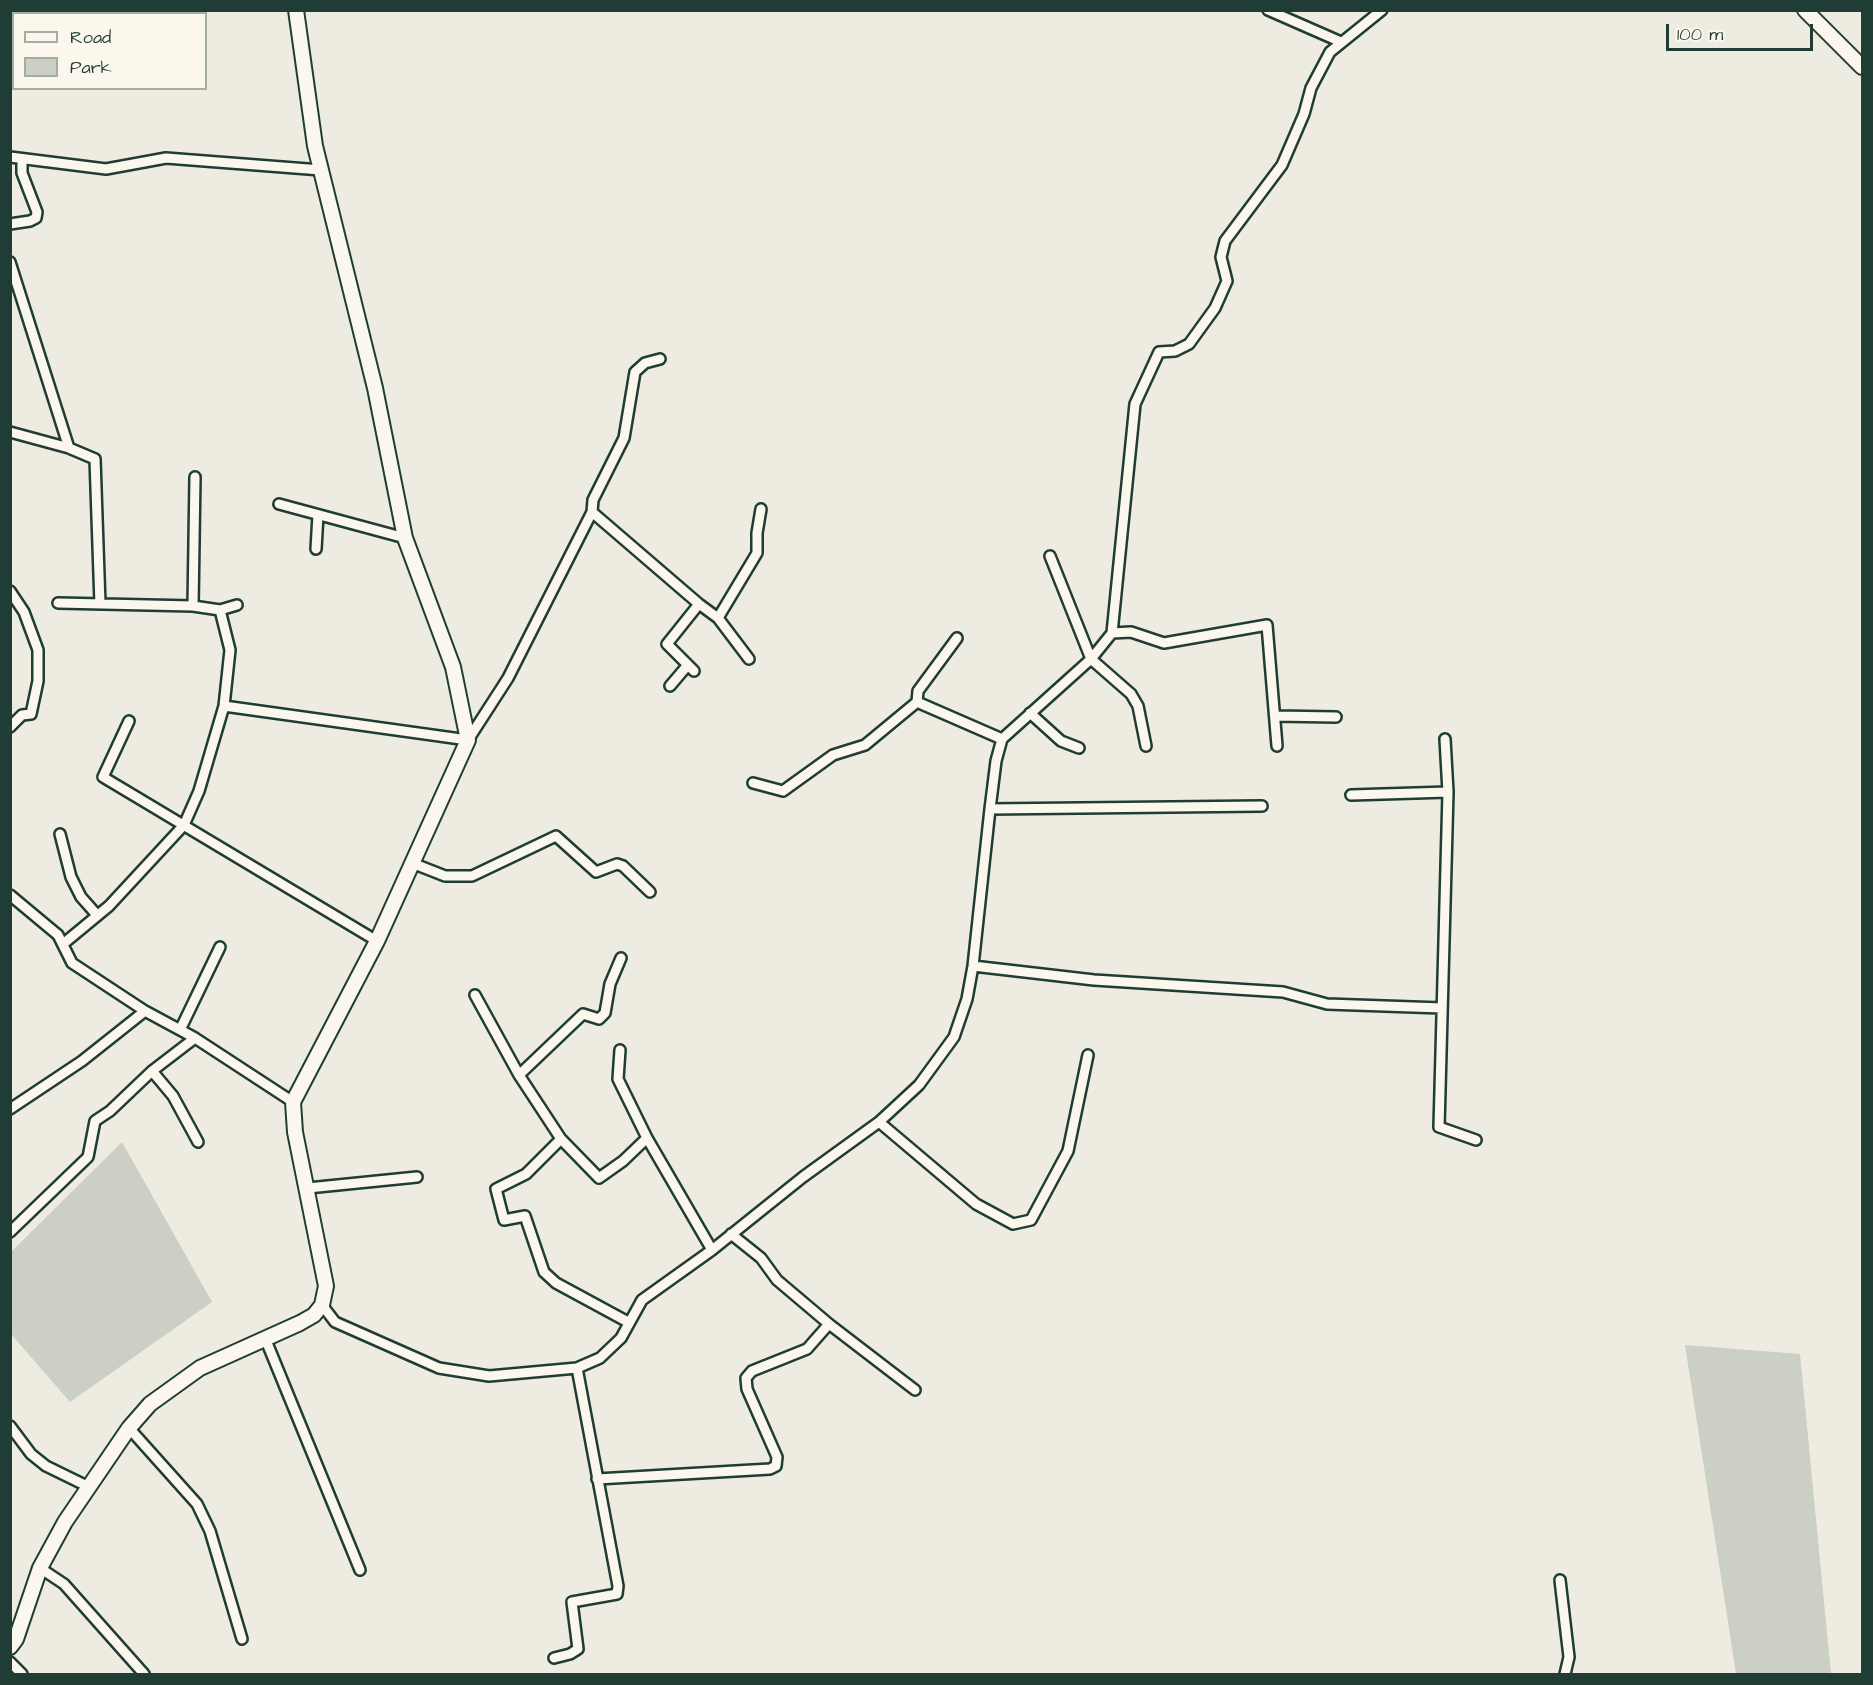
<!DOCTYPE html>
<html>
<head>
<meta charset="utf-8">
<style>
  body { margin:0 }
  #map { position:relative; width:1873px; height:1685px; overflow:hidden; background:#eeece1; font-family:"Architects Daughter",sans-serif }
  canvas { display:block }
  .frame { position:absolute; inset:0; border:12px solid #1f3d34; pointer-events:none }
  .legend { position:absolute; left:12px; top:12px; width:195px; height:78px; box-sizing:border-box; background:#fbf7ec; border:2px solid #a3ada2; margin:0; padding:8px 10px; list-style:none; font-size:18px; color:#1f3d34 }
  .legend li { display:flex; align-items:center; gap:12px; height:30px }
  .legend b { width:30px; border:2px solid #a3ada2 }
  .scale { position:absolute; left:1666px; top:24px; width:147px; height:27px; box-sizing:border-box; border:3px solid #1f3d34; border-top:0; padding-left:8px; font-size:18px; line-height:21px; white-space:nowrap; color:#1f3d34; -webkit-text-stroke:4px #fbf7ec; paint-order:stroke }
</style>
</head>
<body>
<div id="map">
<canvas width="1873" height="1685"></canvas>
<div class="frame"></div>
<ul class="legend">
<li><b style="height:8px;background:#fbf7ec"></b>Road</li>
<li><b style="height:16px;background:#cbcfc4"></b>Park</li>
</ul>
<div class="scale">100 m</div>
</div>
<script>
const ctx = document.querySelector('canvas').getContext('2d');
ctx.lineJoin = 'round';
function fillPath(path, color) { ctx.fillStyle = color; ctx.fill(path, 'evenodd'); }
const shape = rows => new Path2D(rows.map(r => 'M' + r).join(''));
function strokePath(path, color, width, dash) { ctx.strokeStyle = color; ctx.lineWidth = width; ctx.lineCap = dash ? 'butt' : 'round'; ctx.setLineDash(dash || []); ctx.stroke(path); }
const green = shape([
  [122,1142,212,1302,70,1402,11,1334,11,1252],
  [1685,1345,1800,1354,1831,1674,1736,1674]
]);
const street = shape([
  [1268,10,1341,42],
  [10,157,106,169,166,158,321,170],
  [10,224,30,221,36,218,37,212,22,173,22,160],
  [10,262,69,448],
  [10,432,69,448,95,459,100,604],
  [279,504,405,538],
  [592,512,699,604,718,618,749,659],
  [316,549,318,515],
  [1050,556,1091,659,1131,694,1138,706,1146,746],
  [10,591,24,612,38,650,38,681,31,714,22,715,10,727],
  [58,603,193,606,220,610,237,605],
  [193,606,195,477],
  [718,618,757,553,757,533,761,509],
  [1112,633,1131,632,1164,643,1267,625,1277,746],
  [694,671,667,644,699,604],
  [670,686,687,666],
  [917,702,1002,739],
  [224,706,468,740,508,678,592,512,593,500,624,438,635,372,645,363,660,359],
  [1030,713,1061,741,1079,748],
  [1275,716,1336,717],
  [129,721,103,777,377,941],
  [1445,739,1448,792,1439,1127,1476,1140],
  [753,783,783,791,833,755,865,745,917,702,918,691,957,638],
  [1351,795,1448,792],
  [990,809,1262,806],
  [60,834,71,877,81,897,97,915],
  [412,863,445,876,472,876,556,836,596,872,617,864,623,866,650,892],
  [10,895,58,935,72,963,145,1011,195,1038,293,1102],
  [63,944,109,906,184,825,199,791,224,706,230,650,220,610],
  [973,966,1094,980,1283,992,1327,1004,1442,1008],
  [475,995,519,1075,561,1139,599,1178,623,1161,647,1138],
  [180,1030,220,947],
  [620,1050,618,1079,647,1138,712,1250],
  [152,1071,173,1096,198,1142],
  [519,1075,583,1014,599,1019,605,1013,610,984,621,958],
  [10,1109,82,1061,145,1011],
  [879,1122,976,1204,1013,1224,1031,1220,1068,1151,1088,1055],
  [561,1139,526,1174,496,1189,504,1220,525,1216,544,1272,556,1283,628,1322],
  [308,1188,417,1177],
  [10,1232,88,1157,95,1121,110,1111,152,1071,195,1038],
  [731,1234,761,1258,777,1280,829,1324,915,1390],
  [322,1305,335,1322,439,1368,489,1376,577,1368,618,1586,617,1594,572,1602,578,1649,570,1654,554,1658],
  [265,1338,360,1570],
  [577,1368,600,1358,621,1338,642,1300,712,1250,803,1177,879,1122,919,1085,954,1037,967,999,973,966,990,809,996,761,1002,739,1091,659,1112,633,1135,404,1159,352,1175,351,1189,344,1215,308,1227,281,1221,257,1225,241,1282,165,1304,114,1311,88,1330,52,1382,10],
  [10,1426,31,1454,46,1466,89,1487],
  [129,1428,197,1504,210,1531,242,1639],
  [597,1479,770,1469,776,1466,777,1457,747,1389,746,1378,752,1371,807,1349,829,1324],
  [40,1568,64,1584,144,1674],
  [1560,1580,1569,1657,1565,1674],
  [10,1662,22,1674]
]);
const secondary = shape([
  [1805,10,1862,67],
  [10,1647,16,1639,40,1568,65,1522,129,1428,150,1404,200,1368,300,1323,314,1315,322,1305,326,1286,295,1132,293,1102,377,941,468,740,453,667,405,538,375,388,315,146,296,10]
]);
fillPath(green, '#cbcfc4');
strokePath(street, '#1f3d34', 14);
strokePath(secondary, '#1f3d34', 18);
strokePath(street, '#fbf7ec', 9);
strokePath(secondary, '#fbf7ec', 14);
</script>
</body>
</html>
